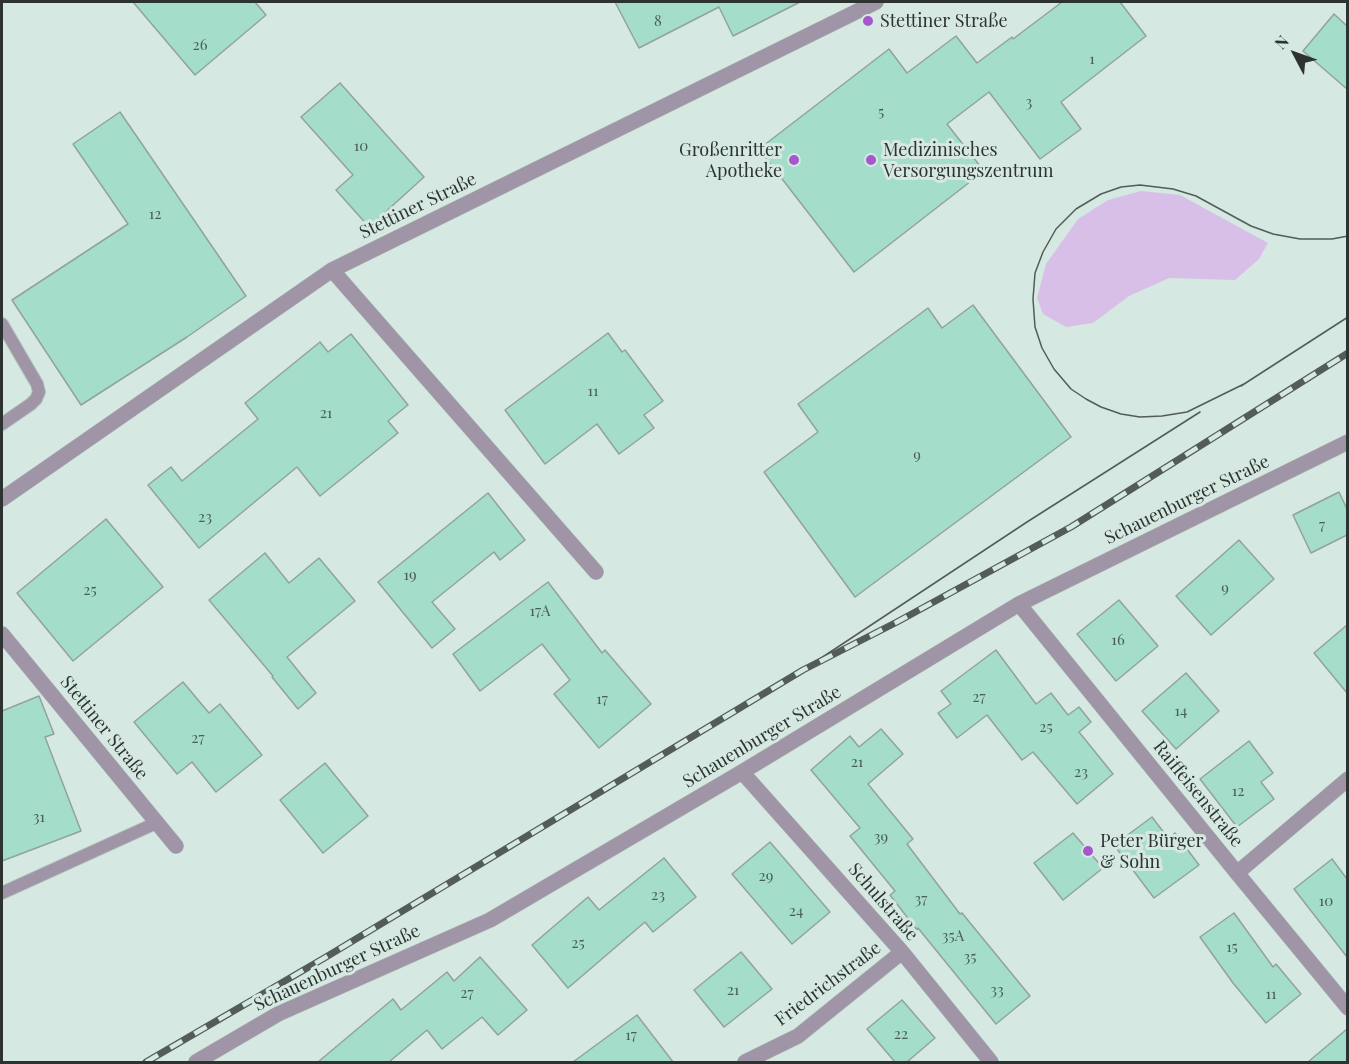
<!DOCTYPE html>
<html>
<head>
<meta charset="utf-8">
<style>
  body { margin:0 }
  #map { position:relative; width:1349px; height:1064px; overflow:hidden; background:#d5e8e1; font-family:"Playfair Display",serif }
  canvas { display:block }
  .frame { position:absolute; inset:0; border:3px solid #2c3330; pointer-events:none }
  .north { position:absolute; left:1265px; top:24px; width:60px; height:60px; -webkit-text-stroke:4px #d5e8e1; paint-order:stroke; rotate:311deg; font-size:16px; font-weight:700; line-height:24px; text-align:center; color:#2c3330 }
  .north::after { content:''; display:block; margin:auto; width:21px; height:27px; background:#2c3330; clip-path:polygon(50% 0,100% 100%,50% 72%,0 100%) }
</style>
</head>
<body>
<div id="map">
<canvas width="1349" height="1064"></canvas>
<div class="frame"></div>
<div class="north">N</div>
</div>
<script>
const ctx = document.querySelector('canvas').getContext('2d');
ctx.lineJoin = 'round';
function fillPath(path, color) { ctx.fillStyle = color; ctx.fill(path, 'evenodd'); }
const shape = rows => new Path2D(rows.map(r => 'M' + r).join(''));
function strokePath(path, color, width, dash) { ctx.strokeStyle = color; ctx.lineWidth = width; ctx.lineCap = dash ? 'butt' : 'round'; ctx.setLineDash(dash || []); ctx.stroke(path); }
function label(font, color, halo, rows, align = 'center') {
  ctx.font = font + ' "Playfair Display",serif'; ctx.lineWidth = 6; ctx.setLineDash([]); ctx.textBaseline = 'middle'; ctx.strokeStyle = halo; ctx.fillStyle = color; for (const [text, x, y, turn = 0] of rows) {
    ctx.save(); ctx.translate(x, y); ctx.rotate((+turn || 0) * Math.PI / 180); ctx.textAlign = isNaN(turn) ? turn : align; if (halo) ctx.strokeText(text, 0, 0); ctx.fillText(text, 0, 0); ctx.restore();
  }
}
const green = shape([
  [1141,191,1180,195,1268,243,1259,259,1235,280,1169,278,1129,296,1093,323,1066,327,1043,314,1037,298,1046,264,1078,219,1108,200]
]);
const building = shape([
  [133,2,255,2,266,15,195,75,133,2],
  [615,2,800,2,733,36,719,7,639,48,615,2],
  [1062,2,1120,2,1146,36,1061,102,1081,129,1040,159,989,92,947,124,984,171,854,272,759,149,889,49,907,73,956,36,977,63,1012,37,1013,39,1062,2],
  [1334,14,1347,26,1347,89,1303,51,1334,14],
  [340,83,424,177,369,227,336,190,353,175,301,117,340,83],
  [120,112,246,296,187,337,81,405,12,300,128,224,73,144,120,112],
  [973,305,1071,437,855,597,764,472,818,432,798,404,928,308,942,328,973,305],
  [608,333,622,352,625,350,663,401,644,415,654,428,619,454,597,424,545,464,505,410,608,333],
  [351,334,408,405,388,421,398,433,320,496,297,467,199,548,148,485,171,467,182,481,258,419,245,403,320,342,328,352,351,334],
  [1339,492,1347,509,1347,535,1311,553,1293,515,1339,492],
  [488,493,525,540,500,560,494,552,432,602,455,629,432,648,378,582,488,493],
  [106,519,163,587,73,661,17,593,106,519],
  [1239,540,1274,579,1211,635,1176,596,1239,540],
  [265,553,289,583,319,558,355,601,287,657,316,693,298,709,272,677,273,676,209,600,265,553],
  [548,582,602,653,605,650,651,704,599,748,554,694,570,680,542,644,480,691,453,654,548,582],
  [1119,600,1158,646,1116,681,1077,634,1119,600],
  [1347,625,1347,693,1314,653,1347,625],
  [996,650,1036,704,1051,693,1068,715,1079,707,1091,722,1079,732,1113,774,1077,804,1033,752,1022,760,987,715,957,738,938,713,951,704,941,691,996,650],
  [1186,673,1219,711,1176,749,1142,711,1186,673],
  [183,682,209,713,220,704,262,755,216,792,192,762,177,774,134,722,183,682],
  [39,696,54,734,45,737,81,831,2,861,2,711,39,696],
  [881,729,903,754,868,784,913,839,907,844,960,914,962,913,1030,996,996,1024,918,928,917,930,890,895,895,891,850,836,860,828,811,770,850,736,859,747,881,729],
  [1249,741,1273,773,1261,782,1274,799,1237,827,1200,779,1249,741],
  [325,763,368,816,323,853,280,800,325,763],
  [1152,817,1168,838,1175,833,1199,865,1154,898,1114,845,1152,817],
  [1073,833,1103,868,1063,900,1034,863,1073,833],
  [770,842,830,912,792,944,732,874,770,842],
  [664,858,696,897,653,932,645,922,568,988,532,945,588,897,599,910,664,858],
  [1332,859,1347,879,1347,957,1294,889,1332,859],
  [1234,913,1273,967,1276,964,1301,994,1266,1023,1233,983,1200,937,1234,913],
  [741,952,772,989,724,1027,694,990,741,952],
  [480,957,527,1010,498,1035,482,1017,442,1049,427,1030,389,1062,318,1062,393,999,401,1010,447,972,454,981,480,957],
  [902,1000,935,1038,907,1062,895,1062,867,1029,902,1000],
  [637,1015,673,1062,573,1062,637,1015],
  [1347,1029,1347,1062,1308,1062,1347,1029]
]);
const service = shape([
  [2,324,37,384,39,392,36,399,31,404,2,424],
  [2,893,156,823]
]);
const minor = shape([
  [332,270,596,572],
  [2,499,332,270,876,2],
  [1019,604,1237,873,1348,1008],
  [2,634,176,846],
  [742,772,902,952,991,1062],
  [1237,873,1348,779],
  [196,1062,278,1014,490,920,742,772,1019,604,1348,442],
  [745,1062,798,1036,902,952]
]);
const tram = shape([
  [1246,383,1187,412,1162,416,1140,417,1121,414,1101,407,1086,399,1071,389,1054,369,1042,348,1035,327,1033,299,1035,273,1043,252,1056,229,1076,209,1101,194,1121,187,1140,185,1173,189,1196,196,1251,226,1273,234,1300,239,1332,239,1348,236],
  [1241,386,1348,317],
  [803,670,1027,522,1200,412]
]);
const rail = shape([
  [146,1062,326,957,803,670,897,622,1071,527,1348,353]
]);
const markers = [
  [868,21,6,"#a458cb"],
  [794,160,6,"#a458cb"],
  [871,160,6,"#a458cb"],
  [1088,851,6,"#a458cb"]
];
const numberNames = [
  ["8",658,21],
  ["26",200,45],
  ["1",1092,59],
  ["3",1029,102],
  ["5",881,112],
  ["10",361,146],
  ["12",155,214],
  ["11",593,391],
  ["21",326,413],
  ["9",917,455],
  ["23",205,517],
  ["7",1322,525],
  ["19",410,575],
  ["9",1225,588],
  ["25",90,590],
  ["17A",540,611],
  ["16",1118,640],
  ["27",979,697],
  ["17",602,699],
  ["14",1181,711],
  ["25",1046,727],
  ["27",198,738],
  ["21",857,762],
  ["23",1081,772],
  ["12",1238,791],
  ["31",39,817],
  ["39",881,837],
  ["29",766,876],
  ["23",658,895],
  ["37",921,899],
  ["10",1326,901],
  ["24",796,911],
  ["35A",953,936],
  ["25",578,943],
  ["15",1232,947],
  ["35",970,957],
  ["21",733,990],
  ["33",997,990],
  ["27",467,993],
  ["11",1271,994],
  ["22",901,1034],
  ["17",631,1035]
];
const poiNames = [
  ["Stettiner Straße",880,21],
  ["Großenritter",782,150,"right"],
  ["Apotheke",782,171,"right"],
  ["Medizinisches",883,150],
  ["Versorgungszentrum",883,171],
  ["Peter Bürger",1100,841],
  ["& Sohn",1100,862]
];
const streetNames = [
  ["Stettiner Straße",418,206,-26],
  ["Schauenburger Straße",1187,500,-26],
  ["Stettiner Straße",104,728,51],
  ["Schauenburger Straße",762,737,-31],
  ["Raiffeisenstraße",1198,794,51],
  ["Schulstraße",883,902,49],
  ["Schauenburger Straße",337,968,-25],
  ["Friedrichstraße",828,984,-37]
];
fillPath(green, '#d8bfe8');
fillPath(building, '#a4ddc9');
strokePath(building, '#91a39c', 1.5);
strokePath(service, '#b3c4be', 14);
strokePath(minor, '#b3c4be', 16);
strokePath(service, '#a095a7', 12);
strokePath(minor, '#a095a7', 15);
strokePath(tram, '#535c58', 1.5);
strokePath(rail, '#535c58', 7);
strokePath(rail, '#d5e8e1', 4.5, [14]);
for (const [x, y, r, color] of markers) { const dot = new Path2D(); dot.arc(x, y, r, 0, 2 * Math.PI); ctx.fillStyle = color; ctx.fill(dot); strokePath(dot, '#d5e8e1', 2); }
label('15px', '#4a5e56', null, numberNames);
label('18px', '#2c3330', '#d5e8e1', poiNames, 'left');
label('18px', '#2c3330', '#d5e8e1', streetNames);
</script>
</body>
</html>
